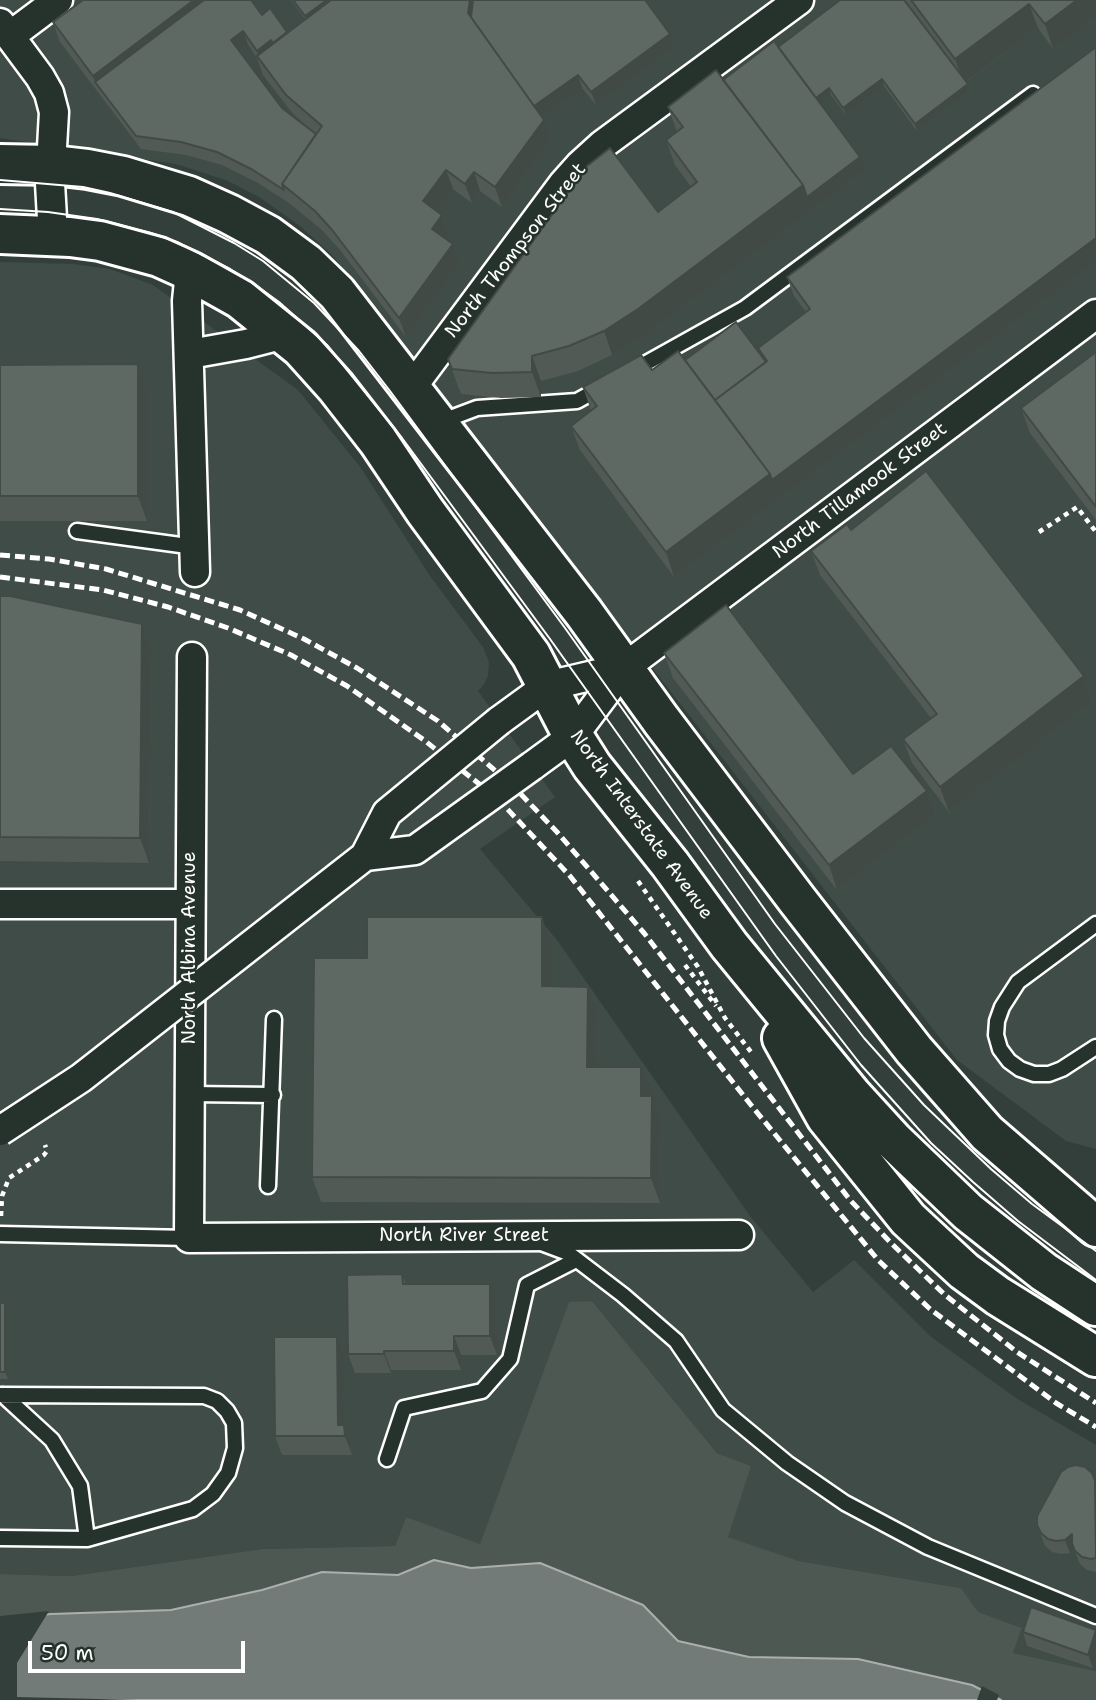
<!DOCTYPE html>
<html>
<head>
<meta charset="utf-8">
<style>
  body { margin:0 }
  #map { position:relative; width:1096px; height:1700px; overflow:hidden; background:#333f3a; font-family:"Shantell Sans",sans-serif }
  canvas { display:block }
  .scale { position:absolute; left:28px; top:1641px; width:217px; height:32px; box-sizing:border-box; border:4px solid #fff; border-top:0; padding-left:9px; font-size:21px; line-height:24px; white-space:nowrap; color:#fff; -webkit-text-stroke:5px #26332d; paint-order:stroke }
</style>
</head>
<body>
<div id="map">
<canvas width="1096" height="1700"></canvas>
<div class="scale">50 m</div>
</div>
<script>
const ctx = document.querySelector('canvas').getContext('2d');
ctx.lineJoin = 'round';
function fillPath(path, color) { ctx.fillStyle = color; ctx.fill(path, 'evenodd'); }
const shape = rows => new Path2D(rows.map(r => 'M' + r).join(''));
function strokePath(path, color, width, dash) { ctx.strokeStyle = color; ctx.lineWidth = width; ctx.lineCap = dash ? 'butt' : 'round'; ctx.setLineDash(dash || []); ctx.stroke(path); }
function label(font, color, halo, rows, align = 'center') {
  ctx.font = font + ' "Shantell Sans",sans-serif'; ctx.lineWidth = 5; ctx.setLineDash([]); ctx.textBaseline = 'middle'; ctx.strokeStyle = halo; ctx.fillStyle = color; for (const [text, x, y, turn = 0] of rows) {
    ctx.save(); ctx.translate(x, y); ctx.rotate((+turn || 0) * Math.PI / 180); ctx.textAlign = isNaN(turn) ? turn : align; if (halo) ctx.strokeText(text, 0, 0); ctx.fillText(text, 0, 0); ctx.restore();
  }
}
const built = shape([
  [0,0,1096,0,1096,1149,1066,1141,957,1060,361,293,333,256,300,226,259,197,228,181,176,164,0,138],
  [0,262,73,264,110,269,153,285,298,390,361,468,430,576,483,647,489,662,488,676,484,684,478,691,555,797,480,849,557,940,750,1216,813,1292,854,1260,930,1336,1016,1398,1096,1445,1096,1671,1013,1653,1022,1628,977,1612,961,1588,799,1561,727,1537,751,1466,717,1453,592,1301,569,1303,480,1545,406,1517,395,1546,262,1549,71,1576,0,1574]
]);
const green = shape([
  [592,1301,717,1453,751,1466,728,1537,799,1561,961,1588,978,1612,1022,1628,1013,1653,1096,1671,1096,1700,1001,1700,972,1685,858,1659,749,1657,678,1641,643,1605,540,1563,471,1568,434,1560,399,1575,322,1572,262,1590,171,1610,51,1614,0,1619,0,1574,71,1576,262,1549,395,1546,406,1517,480,1544,569,1302]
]);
const water = shape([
  [434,1560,471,1568,540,1563,643,1605,678,1641,749,1657,858,1659,972,1685,1001,1700,0,1700,0,1619,51,1614,171,1610,262,1590,322,1572,398,1575,434,1560]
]);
const pier = shape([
  [49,1611,17,1663,17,1697,138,1700,0,1700,0,1616],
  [982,1686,999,1695,997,1700,977,1700]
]);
const path = shape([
  [1039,532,1077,507,1096,532],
  [638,881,698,967,725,1018,751,1052],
  [685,965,716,1006],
  [1,1216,2,1196,9,1178,44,1155,47,1151,45,1145]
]);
const lane = shape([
  [632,371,745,308,1033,94],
  [440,422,477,408,577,401,602,387],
  [77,531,195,547],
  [1096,924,1018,982,1002,1007,997,1021,996,1035,1000,1049,1009,1061,1020,1069,1034,1074,1049,1074,1062,1069,1096,1047],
  [190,1094,273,1095],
  [268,1186,274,1019],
  [0,1234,189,1238],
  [544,1244,568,1253,623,1295,676,1341,723,1410,787,1463,845,1503,928,1547,1096,1616],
  [0,1395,204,1396,217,1401,227,1411,234,1423,235,1448,228,1473,213,1494,193,1509,87,1539,0,1538],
  [3,1395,52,1440,80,1486,87,1539],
  [387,1459,404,1408,482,1391,510,1359,527,1285,576,1260]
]);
const street = shape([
  [0,23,40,77,49,93,54,112,50,183,53,236],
  [10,36,58,0],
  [190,271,187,301,195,572],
  [190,354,246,344,285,334],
  [412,387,563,184,580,165,602,145,799,0],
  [192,657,189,1238,739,1235],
  [499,721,547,686,624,668],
  [532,766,573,736,624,668,1096,314],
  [0,904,190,904]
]);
const secondary = shape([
  [0,164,52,165,87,169,123,176,189,196,229,214,268,235,306,263,337,293,584,613,661,720,798,901,914,1050,987,1133,1096,1227],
  [0,234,70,237,100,241,159,257,190,271,240,299,301,348,336,387,378,441,425,511,531,655,573,736,592,766,670,864,729,945,851,1094,894,1141,968,1212,1044,1272,1096,1306],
  [782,1038,826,1117,908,1219,964,1271,998,1296,1096,1357]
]);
const tram = shape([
  [0,180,83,187,110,193,173,212,234,243,263,261,314,303,359,351,390,391,565,628,775,924,864,1038,924,1105,991,1169,1032,1204,1096,1251],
  [0,209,48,212,97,219,151,233,177,242,230,269,254,284,279,302,327,345,402,438,550,639,776,956,861,1065,931,1143,973,1182,1018,1221,1096,1280]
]);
const rail = shape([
  [0,555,49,559,106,569,240,610,304,639,357,668,438,721,513,786,557,832,644,933,850,1200,892,1244,945,1295,1017,1352,1096,1403],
  [0,577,103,590,168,607,228,628,291,655,347,686,424,740,498,799,570,876,751,1105,878,1260,930,1309,1056,1403,1096,1427]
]);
const streetBridge = shape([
  [365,856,415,850,532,766],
  [0,1131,81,1078,365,856,387,813,499,721]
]);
const wall = shape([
  [83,0,200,0,201,2,262,15,287,32,305,19,291,0,645,0,675,47,596,105,582,88,542,117,551,139,502,207,480,191,472,203,453,189,436,211,442,215,449,234,445,239,460,264,406,337,340,250,322,230,289,203,258,183,222,165,186,155,141,149,60,42,53,22],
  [248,44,257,58,263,75,293,114,316,134,282,108,239,51],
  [840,0,1096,0,1096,17,1053,49,1038,28,966,82,970,91,917,131,884,86,846,115,831,95,820,103,865,170,647,334,612,355,578,371,541,381,541,397,501,398,461,394,448,359,658,212,691,187,675,165,666,140,677,132,668,107,723,80,778,47],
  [1096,47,1096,262,674,577,580,450,571,426,591,411,583,387,652,370,685,360,760,355,758,348,806,312,794,296,787,277],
  [1096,352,1096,520,1030,433,1021,408],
  [138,364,147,389,147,521,0,521,0,365],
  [851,530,1084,676,1093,701,949,812,912,763,903,739,931,718,820,575,811,551],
  [0,596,142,624,151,648,149,863,0,861],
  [664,653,853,774,927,791,936,815,837,890,673,678],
  [551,942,551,986,597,1011,596,1067,650,1092,650,1096,661,1120,660,1203,321,1202,312,1177],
  [402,1274,406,1284,497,1303,497,1355,461,1355,461,1370,391,1370,391,1373,355,1373,348,1354],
  [0,1303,8,1310,8,1379,0,1379],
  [344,1356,344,1425,351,1444,352,1455,282,1455,275,1436],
  [1092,1473,1096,1483,1096,1572,1087,1570,1080,1564,1074,1549,1070,1553,1061,1554,1052,1552,1045,1546,1037,1525],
  [1096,1630,1096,1659,1093,1668,1027,1646,1023,1632]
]);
const shadedWall = shape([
  [194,0,200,0,206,16,95,82,93,76],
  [327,0,338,0,308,23,305,16],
  [470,0,480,0,476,27,468,13],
  [1077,0,1096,0,1096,17,1053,49,1045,24],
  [1029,4,1038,28,964,83,955,59],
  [243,31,248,44,236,53,231,40],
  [670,34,675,47,596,105,591,92],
  [271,40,275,53,260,61,257,51],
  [578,75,582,88,538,120,533,107],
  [882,79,884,86,846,115,843,108],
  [968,84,970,91,917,131,915,124],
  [829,88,831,95,817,106,815,99],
  [544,120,551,139,502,207,495,187],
  [860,157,865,170,647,334,612,355,604,331,803,185],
  [446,170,453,189,430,220,423,201],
  [474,172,480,191,472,203,465,184],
  [442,215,449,234,439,248,432,229],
  [1096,238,1096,262,674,577,666,552,770,474],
  [453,244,460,264,406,337,399,318],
  [532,356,541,381,541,397,532,372],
  [138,364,147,389,147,521,138,496],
  [142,624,151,648,149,863,140,838],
  [1084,676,1093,701,949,812,940,787],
  [927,791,936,815,837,890,829,865],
  [542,917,551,942,551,1011,542,986],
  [588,987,597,1011,596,1092,587,1067],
  [641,1067,650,1092,650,1120,641,1096],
  [652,1096,661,1120,660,1203,651,1178],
  [490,1284,497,1303,497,1355,490,1336],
  [5,1303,8,1310,8,1379,5,1372],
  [454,1336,461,1355,461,1370,454,1351],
  [337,1337,344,1356,344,1436,338,1425],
  [384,1351,391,1370,391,1373,384,1354],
  [344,1425,351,1444,352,1455,345,1436],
  [1072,1534,1074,1549,1070,1553,1065,1540],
  [1096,1632,1096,1659,1093,1668,1088,1655]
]);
const building = shape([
  [83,0,194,0,93,76,53,22,83,0],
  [204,0,251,0,262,15,270,8,287,32,273,43,271,40,257,51,243,31,231,40,282,108,316,134,282,184,284,190,253,170,217,152,181,142,136,136,95,82,204,0],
  [293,0,327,0,305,16,293,0],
  [331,0,470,0,468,13,544,120,495,187,474,172,465,184,446,170,423,201,442,215,432,229,453,244,399,318,333,231,315,211,282,184,322,126,286,95,257,56,331,0],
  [473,0,645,0,670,34,591,92,578,75,534,106,471,17,473,0],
  [840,0,904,0,968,84,915,124,882,79,843,108,829,88,816,98,778,47,840,0],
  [911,0,1077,0,1045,24,1029,4,955,59,911,0],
  [774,41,860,157,807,197,803,185,723,80,774,41],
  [1096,47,1096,238,772,480,770,474,715,400,767,361,758,348,810,309,787,277,1096,47],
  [716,70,803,185,638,309,604,331,569,346,532,356,532,372,492,373,452,369,448,359,587,166,610,148,658,212,697,182,666,140,683,127,668,107,716,70],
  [736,322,766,362,715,400,685,360,736,322],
  [678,351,770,474,666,552,571,426,597,406,583,387,641,355,652,370,678,351],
  [1096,352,1096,507,1021,408,1096,352],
  [138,364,138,496,0,496,0,365,138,364],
  [926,471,1084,676,940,787,903,739,937,714,811,551,847,524,851,530,926,471],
  [0,596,10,596,142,624,140,838,0,837,0,596],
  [726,605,853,774,891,746,927,791,829,865,664,653,726,605],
  [367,917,542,917,542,986,588,987,587,1067,641,1067,641,1096,652,1096,651,1178,312,1177,314,958,367,958,367,917],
  [402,1274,403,1284,490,1284,490,1336,454,1336,454,1351,384,1351,384,1354,348,1354,347,1275,402,1274],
  [0,1303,5,1303,5,1372,0,1372,0,1303],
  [274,1337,337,1337,338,1425,344,1425,345,1436,275,1436,274,1337],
  [1076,1465,1085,1467,1092,1473,1095,1481,1096,1558,1091,1559,1082,1557,1075,1551,1072,1543,1072,1534,1065,1540,1056,1541,1048,1539,1041,1533,1037,1525,1037,1516,1061,1472,1068,1467,1076,1465],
  [1031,1607,1096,1630,1088,1655,1023,1632,1031,1607]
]);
const streetNames = [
  ["North Thompson Street",516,251,-52],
  ["North Tillamook Street",860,491,-37],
  ["North Interstate Avenue",641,825,54],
  ["North Albina Avenue",190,948,-90],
  ["North River Street",464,1236]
];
fillPath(built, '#404c47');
fillPath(green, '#4d5853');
fillPath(water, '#737b78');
strokePath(water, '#abb0ae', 2);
fillPath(pier, '#333f3a');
strokePath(lane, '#fff', 19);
strokePath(street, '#fff', 33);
strokePath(secondary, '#fff', 44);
strokePath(path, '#fff', 4.5, [5, 5]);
strokePath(lane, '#26332d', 14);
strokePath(street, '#26332d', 28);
strokePath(secondary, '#26332d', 38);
strokePath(tram, '#fff', 2);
strokePath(rail, '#fff', 5, [10, 5]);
strokePath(streetBridge, '#fff', 33, []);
strokePath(streetBridge, '#26332d', 28);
fillPath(wall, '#525a56');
fillPath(shadedWall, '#424a46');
fillPath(building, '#5f6964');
strokePath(building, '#424a46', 2);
label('19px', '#fff', '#26332d', streetNames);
</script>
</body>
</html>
